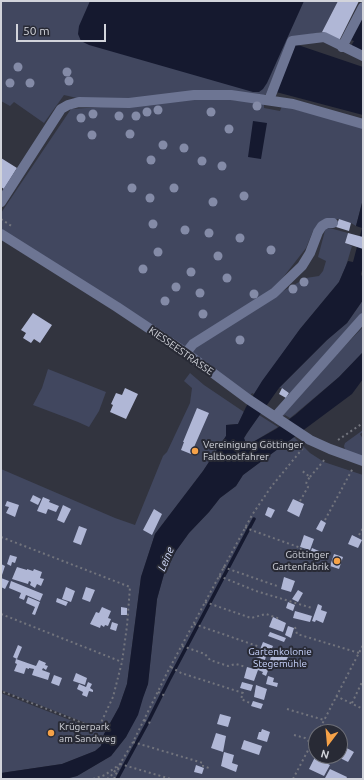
<!DOCTYPE html>
<html>
<head>
<meta charset="utf-8">
<style>
  body { margin:0 }
  #map { position:relative; width:364px; height:780px; overflow:hidden; background:#32343f; font-family:Ubuntu,sans-serif }
  canvas { display:block }
  .frame { position:absolute; inset:0; border:2px solid #d2d4db; pointer-events:none }
  .north { position:absolute; left:308px; top:724px; width:40px; height:40px; box-sizing:border-box; background:#282a35; border:1px solid #6c6e77; border-radius:50%; rotate:196deg; font-size:11px; font-weight:700; line-height:16px; text-align:center; color:#d2d4db }
  .north::after { content:''; display:block; margin:auto; width:14px; height:18px; background:#f6a248; clip-path:polygon(50% 0,100% 100%,50% 72%,0 100%) }
  .scale { position:absolute; left:16px; top:24px; width:90px; height:18px; box-sizing:border-box; border:2px solid #d2d4db; border-top:0; padding-left:5px; font-size:12px; line-height:14px; white-space:nowrap; color:#d2d4db; -webkit-text-stroke:3px #282a35; paint-order:stroke }
</style>
</head>
<body>
<div id="map">
<canvas width="364" height="780"></canvas>
<div class="frame"></div>
<div class="north">N</div>
<div class="scale">50 m</div>
</div>
<script>
const ctx = document.querySelector('canvas').getContext('2d');
ctx.lineJoin = 'round';
function fillPath(path, color) { ctx.fillStyle = color; ctx.fill(path, 'evenodd'); }
const shape = rows => new Path2D(rows.map(r => 'M' + r).join(''));
function strokePath(path, color, width, dash) { ctx.strokeStyle = color; ctx.lineWidth = width; ctx.lineCap = dash ? 'butt' : 'round'; ctx.setLineDash(dash || []); ctx.stroke(path); }
function label(font, color, halo, rows, align = 'center') {
  ctx.font = font + ' Ubuntu,sans-serif'; ctx.lineWidth = 4; ctx.setLineDash([]); ctx.textBaseline = 'middle'; ctx.strokeStyle = halo; ctx.fillStyle = color; for (const [text, x, y, turn = 0] of rows) {
    ctx.save(); ctx.translate(x, y); ctx.rotate((+turn || 0) * Math.PI / 180); ctx.textAlign = isNaN(turn) ? turn : align; if (halo) ctx.strokeText(text, 0, 0); ctx.fillText(text, 0, 0); ctx.restore();
  }
}
const green = shape([
  [1,1,338,1,322,32,290,38,266,94,262,96,138,99,77,98,64,95,44,123,14,102,10,106,1,101],
  [211,98,264,103,264,108,280,111,282,106,363,127,363,199,356,226,351,223,338,219,325,219,313,231,306,248,274,289,276,295,306,278,319,276,323,271,326,261,318,257,326,227,348,233,345,243,352,246,346,266,339,282,300,329,254,394,252,393,250,396,1,229,1,213,71,109,116,106],
  [363,300,363,314,291,394,282,388,279,388,327,340,347,323],
  [363,327,363,352,339,377,295,414,290,418,285,415,284,416,283,415,293,400],
  [48,369,106,392,99,411,89,427,78,422,33,405,42,388],
  [190,373,204,385,244,412,238,424,226,425,226,436,203,471,155,534,141,577,127,684,119,707,104,734,101,746,95,751,62,764,1,773,1,693,98,731,96,727,1,690,1,469,115,518,135,525,163,456,167,452,190,403,192,388,184,381],
  [259,415,278,427,253,442,247,443,245,441,244,438],
  [363,430,363,432,360,434,363,439,363,458,345,450,344,446,345,443],
  [294,437,310,453,324,462,363,475,363,779,65,779,77,776,111,756,126,737,148,684,157,599,164,574,176,551,189,533,209,512,220,498,236,486,243,475],
  [316,732,340,732,340,756,316,756]
]);
const water = shape([
  [90,1,304,1,267,83,263,89,259,92,253,92,89,45,81,41,78,34,79,26],
  [363,15,363,52,351,46,354,41,351,40],
  [295,44,363,67,363,115,276,92],
  [253,121,267,123,261,159,248,157],
  [363,199,363,266,361,274,363,279,363,300,347,323,327,340,279,388,247,433,244,438,245,441,247,443,253,442,276,429,295,415,339,377,363,352,363,379,352,394,243,475,236,486,220,498,209,512,189,533,176,551,164,574,157,599,148,684,143,698,138,715,126,737,111,756,77,776,65,779,1,779,1,773,62,764,95,751,101,746,104,734,119,707,127,684,141,577,155,534,203,471,226,436,226,425,238,424,246,407,262,381,300,329,339,282,348,261,353,262,362,228,356,226]
]);
const stream = shape([
  [117,779,149,720,169,680,254,519]
]);
const building = shape([
  [338,1,359,1,339,41,322,32],
  [1,158,17,168,4,189,1,187],
  [339,219,351,223,349,231,336,227],
  [348,233,363,237,363,249,345,243],
  [33,313,52,325,40,343,34,339,31,343,23,338,26,333,21,330],
  [125,388,138,394,126,419,110,412,113,405,111,404,116,393,122,395],
  [282,388,289,393,286,398,279,394],
  [197,408,209,413,191,454,181,450,184,442,183,442],
  [33,495,41,499,38,505,30,501],
  [43,497,50,500,49,502,59,506,56,512,48,509,46,514,37,511],
  [293,499,304,504,299,517,287,511],
  [7,501,19,505,15,517,6,513,9,507,5,506],
  [63,505,71,509,64,523,57,520],
  [268,507,275,510,271,518,265,515],
  [154,509,162,514,152,535,143,530],
  [321,520,326,523,322,532,316,529],
  [79,526,87,529,81,545,73,542],
  [304,535,314,539,310,550,300,547],
  [352,535,362,540,358,548,348,544],
  [312,548,319,551,316,557,310,554],
  [334,554,343,557,339,569,330,566],
  [10,555,17,557,15,563,12,562,11,566,7,564],
  [1,564,5,566,1,578,9,581,5,589,1,587],
  [17,567,27,570,27,569,33,571,34,569,42,572,40,578,44,579,41,586,37,584,35,588,30,585,31,582,29,581,28,584,12,579],
  [284,577,295,581,291,592,281,589],
  [11,581,43,594,40,601,26,595,24,600,19,598,21,593,9,588],
  [66,587,75,591,71,602,62,599],
  [86,587,95,590,90,602,82,599],
  [298,590,303,593,298,602,292,599],
  [28,597,40,602,35,615,32,614,35,607,26,603],
  [57,598,68,602,66,606,56,602],
  [288,602,295,605,293,611,286,608],
  [318,604,322,606,321,610,327,612,323,623,316,620,315,622,312,621],
  [102,607,111,611,108,618,111,619,108,626,105,625,104,627,101,625,100,628,90,624,96,612,99,613],
  [121,607,127,608,127,615,121,615],
  [295,611,312,616,310,622,293,618],
  [273,617,286,623,283,632,269,627],
  [112,622,118,624,116,631,110,629],
  [288,626,294,628,291,638,285,635],
  [270,632,286,638,284,642,268,636],
  [263,642,273,646,269,655,259,652],
  [18,645,22,647,17,659,13,657],
  [273,650,284,653,284,655,288,657,286,661,291,662,290,666,270,660],
  [257,653,266,656,265,660,256,657],
  [16,659,36,666,39,660,46,663,45,665,48,666,46,670,43,668,42,670,50,673,48,680,32,675,34,669,29,668,29,669,26,668,24,674,14,671,17,664,15,663],
  [261,662,270,665,266,676,262,674,263,672,258,670,254,681,244,678,247,667,254,669,256,664,260,666],
  [76,673,87,678,85,685,73,681],
  [54,675,62,678,59,686,51,683],
  [268,676,274,678,273,682,278,683,277,687,266,684],
  [88,682,92,684,90,688,93,690,93,692,89,691,87,697,82,695,83,692,77,689,79,684,86,687],
  [242,682,253,685,251,691,240,688],
  [256,685,267,689,264,700,254,697],
  [253,701,263,704,261,709,251,706],
  [220,714,231,717,228,727,217,724],
  [262,729,270,732,267,742,257,739,259,732,261,732],
  [216,733,226,736,223,752,211,748],
  [244,740,262,746,259,755,241,749],
  [343,746,354,752,348,762,336,756,340,756,340,751],
  [224,752,234,755,232,763,238,765,236,772,221,766],
  [313,756,332,756,328,764,330,765,324,776,309,769,315,757],
  [196,765,204,768,202,774,194,772],
  [330,769,347,777,346,779,325,778]
]);
const path = shape([
  [1,219,13,227],
  [338,440,363,423],
  [310,477,326,458],
  [300,501,308,487,306,484,307,481,310,477,301,470],
  [325,520,353,468],
  [245,527,251,530,301,548,300,552],
  [359,535,363,528],
  [1,537,130,587,127,626,122,662,113,697,98,729,1,691],
  [223,567,277,586],
  [219,576,256,591,312,608],
  [205,602,251,618,266,614,280,619],
  [1,614,122,662],
  [194,624,260,647],
  [295,627,297,634,359,653],
  [182,646,205,654,210,660,228,666,236,664,246,667],
  [171,667,181,673,243,693,241,699,250,703],
  [158,692,165,696],
  [336,696,363,709],
  [352,703,363,680],
  [287,709,324,720],
  [144,720,152,724],
  [318,732,363,645],
  [294,735,305,738,312,744],
  [133,742,203,763,203,766,209,768],
  [120,764,171,779],
  [93,779,105,775,120,764,133,742,168,671,252,515,271,487,303,448],
  [107,779,110,777,118,767],
  [114,779,119,767],
  [293,779,316,735]
]);
const minor = shape([
  [342,47,363,7],
  [269,100,292,41,324,37,363,56],
  [1,202,61,109,68,105,79,102,129,103,194,95,231,95,293,104,363,124],
  [1,234,117,307,186,353,248,399,310,440,330,449,363,461],
  [186,353,193,344,274,293,302,266,310,253,318,232,322,226,327,223,333,223],
  [275,417,363,318]
]);
const trees = [
  [18,67],
  [67,72],
  [69,81],
  [10,83],
  [30,83],
  [257,106],
  [158,110],
  [147,112],
  [211,112],
  [93,114],
  [119,116],
  [136,116],
  [81,118],
  [229,129],
  [130,134],
  [92,135],
  [163,145],
  [184,148],
  [151,160],
  [202,161],
  [222,166],
  [132,188],
  [174,188],
  [244,196],
  [150,198],
  [213,202],
  [153,224],
  [185,230],
  [209,233],
  [240,238],
  [271,250],
  [158,252],
  [218,256],
  [143,269],
  [191,272],
  [227,278],
  [304,282],
  [176,287],
  [293,289],
  [200,293],
  [254,294],
  [165,301],
  [203,314],
  [240,340]
];
const markers = [
  [195,451,4,"#f6a248"],
  [337,561,4,"#f6a248"],
  [51,733,4,"#f6a248"]
];
const streetNames = [
  ["KIESSEESTRASSE",181,351,35]
];
const poiNames = [
  ["Vereinigung Göttinger",203,445],
  ["Faltbootfahrer",203,457],
  ["Göttinger",329,555,"right"],
  ["Gartenfabrik",329,567,"right"],
  ["Krügerpark",59,727],
  ["am Sandweg",59,739]
];
const parkNames = [
  ["Gartenkolonie",280,652],
  ["Stegemühle",280,664]
];
const waterNames = [
  ["Leine",166,559,-67]
];
fillPath(green, '#41475f');
fillPath(water, '#15192f');
strokePath(stream, '#15192f', 3.5);
fillPath(building, '#b0b7d6');
strokePath(path, '#72747d', 2, [2, 3]);
strokePath(minor, '#6d7593', 10);
ctx.fillStyle = '#848ba7';
for (const [x, y] of trees) { ctx.beginPath(); ctx.arc(x, y, 4.5, 0, 2 * Math.PI); ctx.fill(); }
for (const [x, y, r, color] of markers) { const dot = new Path2D(); dot.arc(x, y, r, 0, 2 * Math.PI); ctx.fillStyle = color; ctx.fill(dot); strokePath(dot, '#282a35', 1.5); }
label('10px', '#d2d4db', '#282a35', streetNames);
label('10px', '#d2d4db', '#282a35', poiNames, 'left');
label('10px', '#c7d2fc', '#282a35', parkNames);
label('italic 11px', '#d3dbfb', '#282a35', waterNames);
</script>
</body>
</html>
